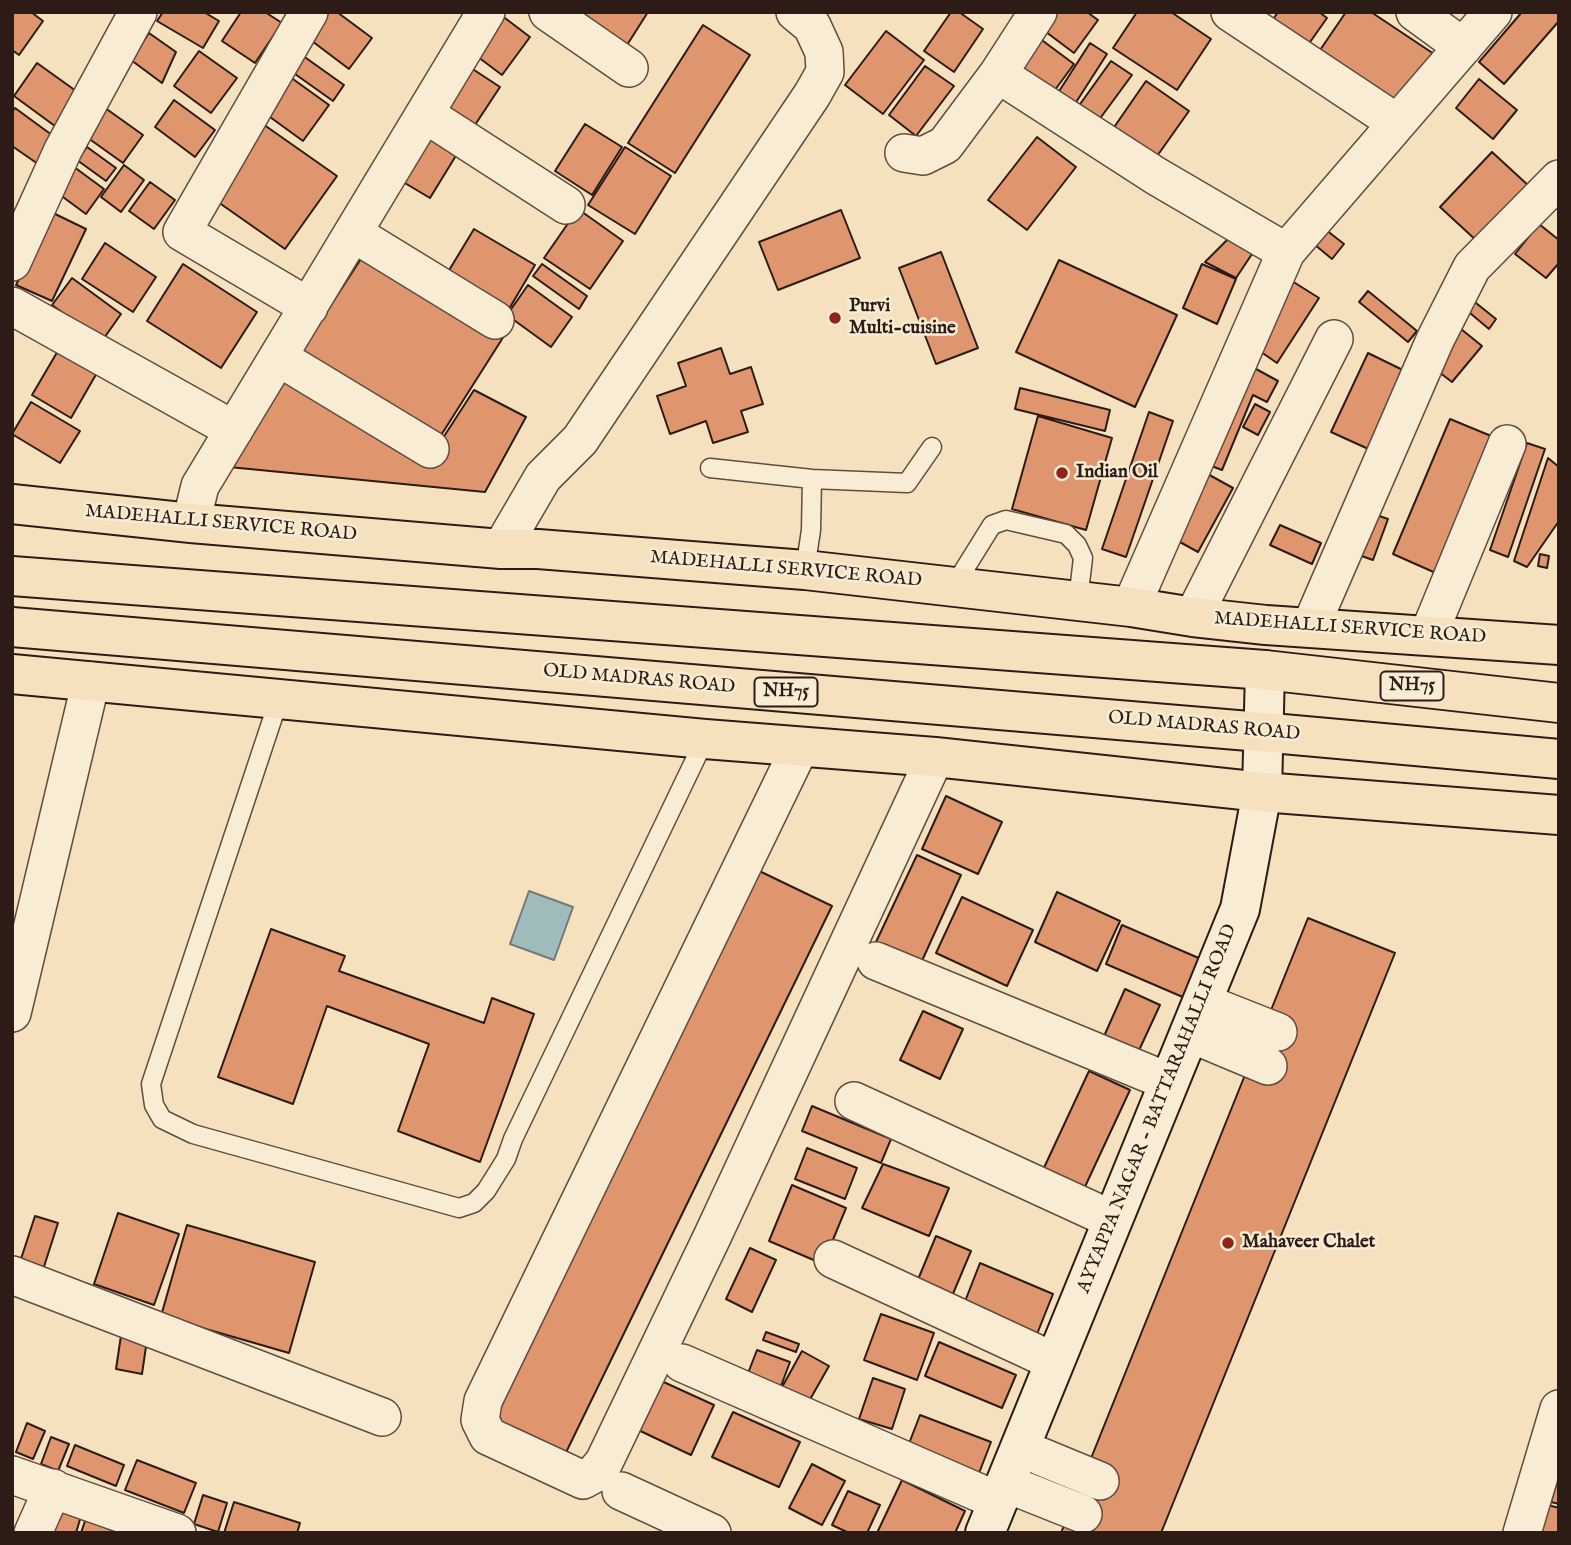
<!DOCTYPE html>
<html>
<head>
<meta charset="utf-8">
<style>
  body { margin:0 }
  #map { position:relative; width:1571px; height:1545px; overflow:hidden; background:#f6e1bf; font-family:"IM FELL English",serif }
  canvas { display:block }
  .frame { position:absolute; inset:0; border:14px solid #2d1c16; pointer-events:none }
</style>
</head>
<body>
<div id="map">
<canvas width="1571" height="1545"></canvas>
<div class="frame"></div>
</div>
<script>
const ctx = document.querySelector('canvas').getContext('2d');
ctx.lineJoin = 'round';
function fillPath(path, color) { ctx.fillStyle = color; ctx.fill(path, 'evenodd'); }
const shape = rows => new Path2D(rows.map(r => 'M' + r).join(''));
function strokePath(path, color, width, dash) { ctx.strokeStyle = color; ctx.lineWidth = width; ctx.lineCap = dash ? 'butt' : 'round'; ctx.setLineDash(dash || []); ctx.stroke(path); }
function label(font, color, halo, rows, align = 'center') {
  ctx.font = font + ' "IM FELL English",serif'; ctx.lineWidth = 5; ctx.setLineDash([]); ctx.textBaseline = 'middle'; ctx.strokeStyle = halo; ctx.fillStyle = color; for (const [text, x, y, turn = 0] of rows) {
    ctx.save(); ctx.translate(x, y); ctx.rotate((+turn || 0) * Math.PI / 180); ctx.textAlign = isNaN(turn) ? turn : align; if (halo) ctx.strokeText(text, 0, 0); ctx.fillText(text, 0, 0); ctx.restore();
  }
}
const water = shape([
  [529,891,573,907,554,960,510,944,529,891]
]);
const building = shape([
  [12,12,31,12,43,21,19,55,12,50,12,12],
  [163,12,204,12,219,21,203,48,157,21,163,12],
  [241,12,265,12,282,23,255,63,222,41,241,12],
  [315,12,337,12,372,38,349,69,300,32,315,12],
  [497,12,530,37,502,75,466,48,497,12],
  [555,12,648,12,620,56,555,12],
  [951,12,959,12,983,29,954,72,924,51,951,12],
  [1042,12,1087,12,1098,20,1074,53,1034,23,1042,12],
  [1137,12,1171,12,1211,39,1177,90,1113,48,1137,12],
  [1278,12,1319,12,1327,18,1303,52,1268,27,1278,12],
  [1346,12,1371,12,1437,56,1400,111,1316,56,1346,12],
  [1522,12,1559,12,1559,21,1504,84,1479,62,1522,12],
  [703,25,750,55,675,173,628,143,703,25],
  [886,31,924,60,883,114,845,85,886,31],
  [149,33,176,52,162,83,131,60,149,33],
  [1035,35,1074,64,1052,94,1012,66,1035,35],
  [1090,43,1107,54,1073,107,1056,96,1090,43],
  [199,51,237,78,211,113,174,86,199,51],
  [299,53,344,85,333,101,288,69,299,53],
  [1111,61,1132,75,1093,128,1073,114,1111,61],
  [37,63,83,96,59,129,14,96,37,63],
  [465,64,500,87,471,131,436,108,465,64],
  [925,66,954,86,916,136,889,115,925,66],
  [286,74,329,105,303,141,259,109,286,74],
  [1479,79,1517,110,1493,139,1456,108,1479,79],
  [1146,81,1189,111,1150,166,1108,136,1146,81],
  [174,100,215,130,195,157,155,127,174,100],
  [101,105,143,135,123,163,81,133,101,105],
  [15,108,56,138,38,164,12,146,12,112,15,108],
  [260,122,337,176,285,249,208,195,260,122],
  [585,124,622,147,592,195,555,171,585,124],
  [424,127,460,149,430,198,393,176,424,127],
  [1037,137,1076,167,1027,230,988,200,1037,137],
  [87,147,116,168,106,181,77,160,87,147],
  [625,147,671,176,635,234,588,205,625,147],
  [1492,152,1530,187,1478,242,1440,207,1492,152],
  [70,164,104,189,86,214,52,189,70,164],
  [124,165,144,180,121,212,101,197,124,165],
  [150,182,175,200,154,229,129,211,150,182],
  [578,209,623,241,590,289,544,258,578,209],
  [841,210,860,258,778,290,759,242,841,210],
  [51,212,86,229,52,301,16,285,51,212],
  [1539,224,1559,240,1559,263,1546,278,1515,254,1539,224],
  [1321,226,1344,244,1332,259,1309,240,1321,226],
  [474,229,535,265,506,314,445,277,474,229],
  [1228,239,1254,251,1236,278,1205,262,1228,239],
  [105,243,156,277,133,312,82,279,105,243],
  [368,248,504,336,438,440,301,351,368,248],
  [941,252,978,348,936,364,899,268,941,252],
  [1059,260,1177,315,1135,407,1016,352,1059,260],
  [183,264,257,312,221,368,147,321,183,264],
  [542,264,587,296,579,309,533,276,542,264],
  [1202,264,1236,279,1217,324,1183,308,1202,264],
  [72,278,121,314,102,341,52,305,72,278],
  [1292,281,1319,298,1277,363,1251,345,1292,281],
  [528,285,572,317,551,347,507,315,528,285],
  [1368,291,1417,331,1408,342,1359,302,1368,291],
  [1471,299,1496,319,1489,329,1464,308,1471,299],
  [1461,329,1482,346,1452,382,1431,366,1461,329],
  [721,348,730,374,751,367,763,404,741,411,748,432,713,443,706,421,670,434,657,396,686,386,678,363,721,348],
  [59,349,98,371,71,418,32,395,59,349],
  [1368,353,1411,374,1375,452,1331,432,1368,353],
  [1247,364,1278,381,1267,402,1253,395,1222,470,1206,464,1247,364],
  [287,375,430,458,474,390,526,417,485,492,229,467,287,375],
  [1020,388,1110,410,1105,431,1015,409,1020,388],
  [31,402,80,431,60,463,12,434,31,402],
  [1255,404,1270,412,1258,435,1243,427,1255,404],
  [1149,412,1173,421,1126,557,1102,549,1149,412],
  [1038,416,1112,438,1086,530,1012,509,1038,416],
  [1450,419,1496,438,1438,574,1393,554,1450,419],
  [1527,443,1545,449,1508,557,1490,550,1527,443],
  [1548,458,1559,467,1559,521,1527,567,1514,561,1548,458],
  [1204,472,1233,488,1198,552,1169,536,1204,472],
  [1365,511,1388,519,1373,560,1350,552,1365,511],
  [1280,525,1321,543,1312,564,1270,545,1280,525],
  [1540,554,1549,556,1547,568,1538,566,1540,554],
  [946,796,1002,822,978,874,922,849,946,796],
  [917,855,961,875,921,963,876,942,917,855],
  [751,867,832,906,556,1473,475,1433,751,867],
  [1057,892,1120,921,1097,971,1035,942,1057,892],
  [962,897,1033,930,1007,986,936,953,962,897],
  [1308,918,1395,953,1161,1533,1061,1533,1308,918],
  [1122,925,1201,959,1185,998,1106,964,1122,925],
  [271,929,345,956,339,971,484,1023,492,998,534,1014,480,1162,398,1131,429,1044,327,1006,293,1104,218,1077,271,929],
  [1125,989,1160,1005,1135,1059,1101,1043,1125,989],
  [923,1011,963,1029,940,1079,900,1060,923,1011],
  [1089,1071,1130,1090,1083,1191,1042,1172,1089,1071],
  [812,1106,891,1139,881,1163,802,1131,812,1106],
  [807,1148,857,1168,845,1199,795,1179,807,1148],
  [883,1164,949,1188,929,1236,862,1208,883,1164],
  [792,1185,846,1208,823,1264,769,1241,792,1185],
  [118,1213,179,1234,154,1305,94,1284,118,1213],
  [35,1216,58,1223,41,1276,18,1268,35,1216],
  [187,1225,315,1262,289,1353,161,1316,187,1225],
  [936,1236,971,1251,947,1308,912,1294,936,1236],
  [750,1248,776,1260,752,1312,726,1299,750,1248],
  [980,1263,1053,1294,1035,1339,962,1309,980,1263],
  [881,1314,934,1333,917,1380,864,1360,881,1314],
  [122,1329,148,1333,142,1374,116,1369,122,1329],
  [766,1332,799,1344,796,1352,763,1340,766,1332],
  [939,1342,1016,1375,1002,1408,925,1376,939,1342],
  [757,1350,790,1362,778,1394,745,1381,757,1350],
  [802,1351,829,1366,808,1403,781,1389,802,1351],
  [873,1378,905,1389,892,1429,859,1419,873,1378],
  [657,1379,714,1405,691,1455,634,1428,657,1379],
  [733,1412,800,1442,779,1487,712,1457,733,1412],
  [920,1415,991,1442,971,1494,900,1467,920,1415],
  [27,1423,45,1431,33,1459,16,1452,27,1423],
  [51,1437,69,1444,58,1471,41,1464,51,1437],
  [75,1445,124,1465,116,1486,67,1466,75,1445],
  [137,1460,196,1483,184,1513,125,1490,137,1460],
  [812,1464,845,1481,822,1525,789,1508,812,1464],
  [1559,1475,1559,1504,1551,1502,1559,1475],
  [902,1480,965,1511,955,1533,877,1533,902,1480],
  [848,1491,880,1505,867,1533,849,1533,832,1525,848,1491],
  [203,1495,227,1503,218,1532,194,1524,203,1495],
  [52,1499,83,1509,76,1533,41,1533,52,1499],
  [234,1502,300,1523,297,1533,224,1533,234,1502],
  [1541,1503,1559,1508,1559,1533,1533,1533,1541,1503],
  [89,1509,122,1533,81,1533,89,1509]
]);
const lane = shape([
  [710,468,812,479],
  [805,570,811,530,812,479,907,483,932,447],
  [954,586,992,525,1006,520,1066,534,1077,545,1083,558,1078,600],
  [279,699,151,1084,154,1105,162,1119,193,1134,459,1208,474,1203,486,1191,506,1159,513,1139,705,739]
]);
const street = shape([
  [548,12,629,68],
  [1230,12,1397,123],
  [1415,12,1463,47],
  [998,74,1156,176,1286,252],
  [425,114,566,205],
  [904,153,923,156,945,145,998,74,1038,12],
  [353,233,495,320],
  [12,262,63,150,138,12],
  [12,306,234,430],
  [309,307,182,232,309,12],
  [278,357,430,449],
  [191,523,200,486,486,12],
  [501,549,543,477,580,440,812,95,825,72,824,52,812,26,795,12],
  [1131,607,1286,252,1493,12],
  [1193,617,1334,339],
  [1310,628,1435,340,1472,267,1559,179],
  [1428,636,1507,444],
  [800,747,483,1401,480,1420,488,1436,583,1480,594,1474,604,1462,713,1235,935,757],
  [876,961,1169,1082],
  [1202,1002,1278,1032],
  [12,1013,91,681],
  [1189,1033,1268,1066],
  [854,1101,1113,1220],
  [833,1259,1055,1362],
  [12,1275,382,1417],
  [682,1363,998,1501],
  [1020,1448,1100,1481],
  [12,1475,177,1533],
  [1005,1483,1083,1514],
  [621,1491,712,1533],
  [33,1533,53,1488],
  [1522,1533,1559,1409]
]);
const secondary = shape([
  [985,1533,1240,909,1262,792,1265,670]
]);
const primary = shape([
  [12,504,191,523,501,549,538,549,805,570,1131,607,1193,617,1266,625,1559,645],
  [12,674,705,739,935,757,1262,792,1559,815]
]);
const highway = shape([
  [12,576,1265,670,1559,703],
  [12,627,1261,732,1559,759]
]);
const markers = [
  [835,318,7,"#8f2418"],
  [1062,473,7,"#8f2418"],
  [1228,1243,7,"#8f2418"]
];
const shields = [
  [1412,686,63],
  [786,692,63]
];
const shieldNames = [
  ["NH75",1412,686],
  ["NH75",786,692]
];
const poiNames = [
  ["Purvi",849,307],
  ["Multi-cuisine",849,329],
  ["Indian Oil",1076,473],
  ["Mahaveer Chalet",1242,1243]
];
const streetNames = [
  ["MADEHALLI SERVICE ROAD",221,524,5],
  ["MADEHALLI SERVICE ROAD",786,570,5],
  ["MADEHALLI SERVICE ROAD",1350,629,4],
  ["OLD MADRAS ROAD",639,680,5],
  ["OLD MADRAS ROAD",1204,727,5],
  ["AYYAPPA NAGAR - BATTARAHALLI ROAD",1158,1109,-68]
];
fillPath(water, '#a0bbbb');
strokePath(water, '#727b79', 2);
fillPath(building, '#df966f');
strokePath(building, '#2d1c16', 2);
strokePath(lane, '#5f4d40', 21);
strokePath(street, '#5f4d40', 40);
strokePath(secondary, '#2d1c16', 42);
strokePath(primary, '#2d1c16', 42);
strokePath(highway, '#2d1c16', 42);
strokePath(lane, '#f9ecd5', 18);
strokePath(street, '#f9ecd5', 37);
strokePath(secondary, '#f9ecd5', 38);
strokePath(primary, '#f6e1bf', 38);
strokePath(highway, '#f6e1bf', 38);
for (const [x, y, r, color] of markers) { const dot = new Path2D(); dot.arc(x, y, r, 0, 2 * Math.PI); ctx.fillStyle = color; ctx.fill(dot); strokePath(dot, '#f9ecd5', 2.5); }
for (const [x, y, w] of shields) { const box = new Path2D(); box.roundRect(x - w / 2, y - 14.5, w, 29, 5); ctx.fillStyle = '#f9ecd5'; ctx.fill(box); strokePath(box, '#2d1c16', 2); }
label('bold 18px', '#2d1c16', null, shieldNames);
label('bold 19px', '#2d1c16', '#f9ecd5', poiNames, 'left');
label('19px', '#2d1c16', '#f9ecd5', streetNames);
</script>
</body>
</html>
